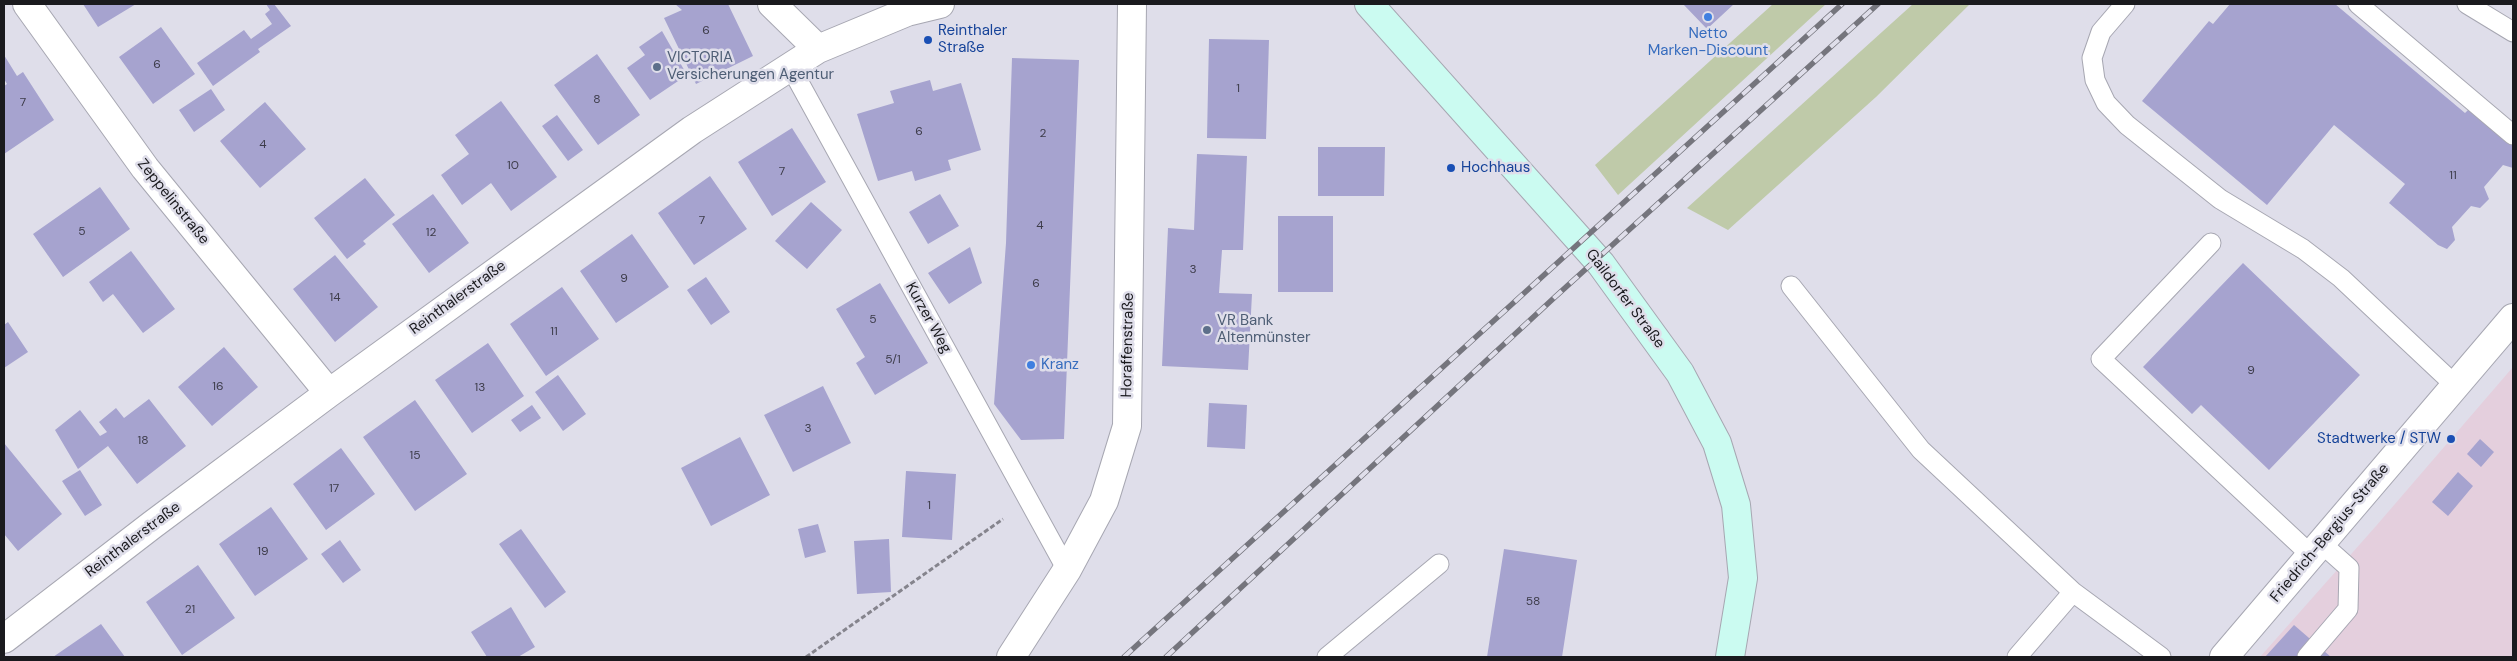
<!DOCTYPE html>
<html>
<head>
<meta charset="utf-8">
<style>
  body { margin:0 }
  #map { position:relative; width:2517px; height:661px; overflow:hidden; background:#dfdeea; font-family:"DM Sans",sans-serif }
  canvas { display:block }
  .frame { position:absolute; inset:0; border:5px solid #1a1a1e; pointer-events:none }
</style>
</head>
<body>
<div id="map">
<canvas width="2517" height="661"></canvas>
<div class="frame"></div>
</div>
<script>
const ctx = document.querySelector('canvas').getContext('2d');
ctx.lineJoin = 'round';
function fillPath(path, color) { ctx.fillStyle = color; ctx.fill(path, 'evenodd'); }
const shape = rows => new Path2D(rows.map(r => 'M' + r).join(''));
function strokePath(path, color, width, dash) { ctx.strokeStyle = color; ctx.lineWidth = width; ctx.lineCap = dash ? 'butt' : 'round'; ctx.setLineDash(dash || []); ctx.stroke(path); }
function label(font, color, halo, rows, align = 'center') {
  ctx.font = font + ' "DM Sans",sans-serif'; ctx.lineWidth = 5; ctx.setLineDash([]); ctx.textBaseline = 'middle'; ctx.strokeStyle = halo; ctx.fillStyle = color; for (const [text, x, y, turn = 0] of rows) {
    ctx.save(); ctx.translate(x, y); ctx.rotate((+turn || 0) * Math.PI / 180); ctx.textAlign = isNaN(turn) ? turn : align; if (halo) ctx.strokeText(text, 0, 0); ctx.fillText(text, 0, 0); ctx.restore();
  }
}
const commercial = shape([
  [2513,367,2513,657,2260,657,2376,526]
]);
const green = shape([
  [1773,4,1826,4,1618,195,1595,165],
  [1913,4,1970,4,1876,97,1728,230,1687,208]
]);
const building = shape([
  [83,4,136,4,98,27],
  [266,4,274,4,291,26,258,49,260,52,213,86,197,63,244,30,251,39,272,24,265,14,270,10],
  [675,4,728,4,753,56,696,84,664,18,682,10],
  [1683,4,1734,4,1707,29],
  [2230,4,2335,4,2465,113,2470,108,2513,146,2513,168,2503,165,2484,187,2489,199,2480,208,2471,206,2452,227,2455,240,2447,249,2438,245,2389,203,2405,184,2334,125,2267,205,2142,101,2209,21,2213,24],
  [161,27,195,74,153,104,119,57],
  [662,31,687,75,650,100,627,68,645,55,639,47],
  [1209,39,1269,40,1266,139,1207,138],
  [597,54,640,115,598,145,554,85],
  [4,55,17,76,23,72,54,120,4,154,4,86,7,84,4,79],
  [1012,58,1079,60,1064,439,1021,440,994,404,1006,243],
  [930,80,933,91,961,83,981,150,948,160,951,170,915,181,912,171,878,181,857,114,894,103,890,91],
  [211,89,225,110,194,132,179,110],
  [501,101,557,177,511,211,491,183,462,205,441,175,469,154,455,135],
  [265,102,306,149,260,188,220,141],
  [557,115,583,150,568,161,542,126],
  [792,128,826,182,772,216,738,162],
  [1318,147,1385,147,1384,196,1318,196],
  [1197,154,1247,156,1243,250,1222,250,1219,293,1252,294,1248,370,1162,366,1168,228,1194,230],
  [710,176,747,229,694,265,658,213],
  [365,178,395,215,363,241,366,244,347,259,314,218],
  [100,187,130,229,63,277,33,234],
  [433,194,469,243,429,273,392,224],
  [940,194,959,226,928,244,909,212],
  [811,202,842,230,807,269,775,241],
  [1278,216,1333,216,1333,292,1278,292],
  [632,234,669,287,616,323,580,271],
  [970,247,982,283,949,304,928,273],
  [131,251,175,309,143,333,113,294,103,302,89,282],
  [335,255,378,307,335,342,293,289],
  [2243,263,2360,375,2269,470,2201,405,2192,414,2143,367],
  [706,277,730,312,711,325,687,290],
  [880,283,928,363,875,395,856,363,865,357,836,309],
  [562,287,599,339,546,376,510,324],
  [8,322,28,352,4,368,4,325],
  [488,343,524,396,472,433,435,380],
  [224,347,258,387,212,426,178,387],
  [558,375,586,414,563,431,535,392],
  [823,386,851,443,793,472,764,415],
  [149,399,186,446,137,484,108,446,78,469,55,430,80,410,100,436,107,432,99,422,116,408,124,418],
  [415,400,467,474,415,511,363,437],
  [1209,403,1247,405,1245,449,1207,447],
  [532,405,541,418,520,432,511,420],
  [740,437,770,495,711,526,681,468],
  [2480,439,2494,452,2481,467,2467,454],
  [4,443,62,514,18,551,4,534],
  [341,448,375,494,326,530,293,484],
  [80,470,102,505,85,516,62,481],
  [906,471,956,474,952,540,902,537],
  [2458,472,2473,486,2448,516,2432,502],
  [271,507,308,559,255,596,219,544],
  [818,524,826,552,805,558,798,529],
  [521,529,566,592,545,608,499,544],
  [889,539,891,592,857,594,854,541],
  [340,540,361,570,343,583,321,554],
  [1504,549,1577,560,1562,657,1487,657],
  [198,565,235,618,182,655,146,602],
  [511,607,535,647,518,657,487,657,471,632],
  [101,624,125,657,53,657],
  [2294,625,2331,657,2265,657]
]);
const path = shape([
  [806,657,1003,519]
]);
const lane = shape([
  [2125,4,2101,32,2092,58,2095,80,2106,103,2127,125,2220,199,2303,249,2341,278,2456,386],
  [2358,4,2513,135],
  [2467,4,2513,32],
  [790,66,1067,570],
  [2211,243,2101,359,2311,555],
  [1791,286,1921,450,2073,592,2161,657],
  [1327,657,1439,564],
  [2017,657,2073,592],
  [2307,657,2348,609,2349,568,2321,543]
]);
const street = shape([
  [27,4,145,168,329,393],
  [772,4,818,49],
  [4,639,152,525,329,393,692,130,818,49,907,12,940,4],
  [1011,657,1067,570,1104,501,1127,426,1132,4],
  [2224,657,2513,318]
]);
const secondary = shape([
  [1369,4,1601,264,1680,373,1717,443,1736,505,1743,578,1730,657]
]);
const rail = shape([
  [1124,657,1842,4],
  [1166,657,1555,297,1878,4]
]);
const markers = [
  [1708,17,5,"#3f7fe0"],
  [928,40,5,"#1a4fb4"],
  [657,67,5,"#5c6f8a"],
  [1451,168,5,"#1a4fb4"],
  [1207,330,5,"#5c6f8a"],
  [1031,365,5,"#3f7fe0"],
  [2451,439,5,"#1a4fb4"]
];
const numberNames = [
  ["6",706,31],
  ["6",157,65],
  ["1",1238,89],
  ["8",597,100],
  ["7",23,103],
  ["6",919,132],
  ["2",1043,134],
  ["4",263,145],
  ["10",513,166],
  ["7",782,172],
  ["11",2453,176],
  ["7",702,221],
  ["4",1040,226],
  ["5",82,232],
  ["12",431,233],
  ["3",1193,270],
  ["9",624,279],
  ["6",1036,284],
  ["14",335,298],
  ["5",873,320],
  ["11",554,332],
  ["5/1",893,360],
  ["9",2251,371],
  ["16",218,387],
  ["13",480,388],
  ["3",808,429],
  ["18",143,441],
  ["15",415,456],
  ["17",334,489],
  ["1",929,506],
  ["19",263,552],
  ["58",1533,602],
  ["21",190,610]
];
const transitNames = [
  ["Reinthaler",938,31],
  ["Straße",938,48],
  ["Hochhaus",1461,168],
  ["Stadtwerke / STW",2441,439,"right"]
];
const shopNames = [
  ["Netto",1708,34],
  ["Marken-Discount",1708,51],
  ["Kranz",1041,365,"left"]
];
const serviceNames = [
  ["VICTORIA",667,58],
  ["Versicherungen Agentur",667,75],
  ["VR Bank",1217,321],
  ["Altenmünster",1217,338]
];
const streetNames = [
  ["Zeppelinstraße",173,202,51],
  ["Reinthalerstraße",458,298,-36],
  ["Gaildorfer Straße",1625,299,53],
  ["Kurzer Weg",928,318,61],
  ["Horaffenstraße",1128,345,-89],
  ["Friedrich-Bergius-Straße",2330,533,-50],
  ["Reinthalerstraße",133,540,-37]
];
fillPath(commercial, '#e4cfdd');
fillPath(green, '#bfcaa9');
fillPath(building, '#a6a3cf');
strokePath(lane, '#a7a7b2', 21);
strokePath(street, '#a7a7b2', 30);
strokePath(secondary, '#a7a7b2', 30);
strokePath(path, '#85848d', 3, [5, 2.5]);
strokePath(lane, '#fff', 19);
strokePath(street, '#fff', 28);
strokePath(secondary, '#cbfbf1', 28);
strokePath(rail, '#75757d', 5.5);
strokePath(rail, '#dfdeea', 4, [11]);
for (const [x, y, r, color] of markers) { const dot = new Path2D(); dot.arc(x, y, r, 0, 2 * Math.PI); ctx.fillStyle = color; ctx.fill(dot); strokePath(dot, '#dfdeea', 2); }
label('12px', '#3d3c4a', null, numberNames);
label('15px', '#164399', '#dfdeea', transitNames, 'left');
label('15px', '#366cbe', '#dfdeea', shopNames);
label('15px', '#4e5e75', '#dfdeea', serviceNames, 'left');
label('15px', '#1a1a1e', '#dfdeea', streetNames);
</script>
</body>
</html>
